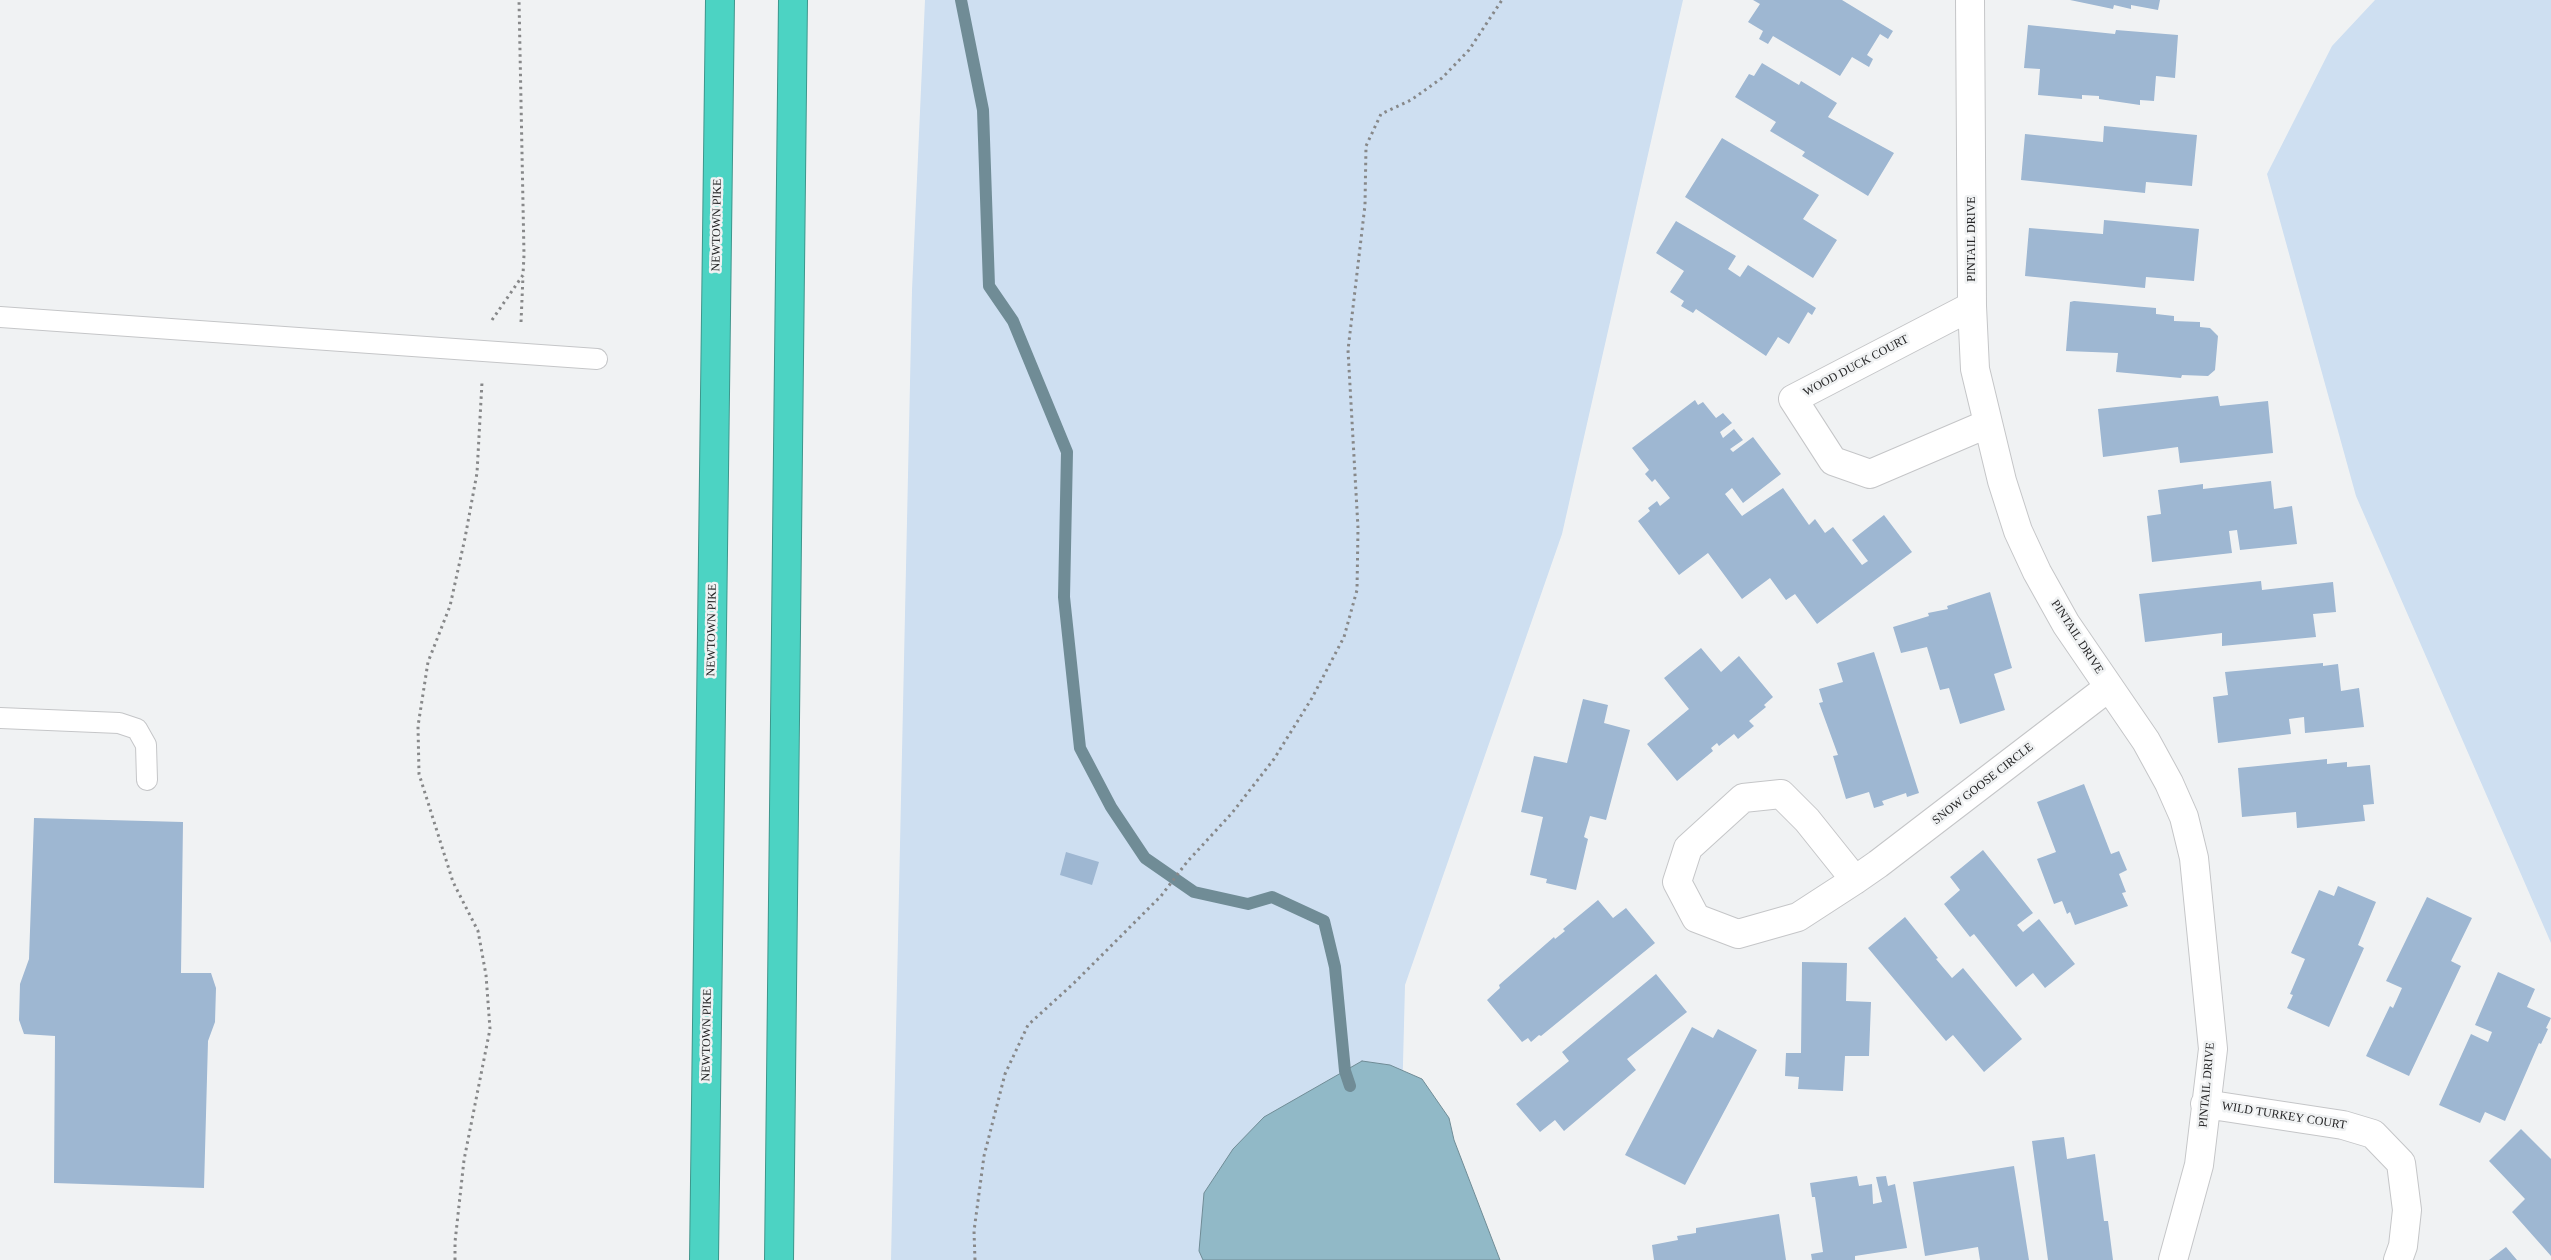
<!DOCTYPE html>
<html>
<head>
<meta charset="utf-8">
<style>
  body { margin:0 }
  canvas { display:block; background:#f0f2f3 }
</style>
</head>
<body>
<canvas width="2551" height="1260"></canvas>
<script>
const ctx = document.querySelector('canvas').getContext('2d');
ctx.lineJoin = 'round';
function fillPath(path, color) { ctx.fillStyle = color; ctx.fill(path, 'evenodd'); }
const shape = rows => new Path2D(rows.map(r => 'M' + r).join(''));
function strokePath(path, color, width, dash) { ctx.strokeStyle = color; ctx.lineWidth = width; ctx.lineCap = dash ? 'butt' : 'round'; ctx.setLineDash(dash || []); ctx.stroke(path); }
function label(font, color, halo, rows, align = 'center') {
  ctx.font = font + ' "Times New Roman",serif'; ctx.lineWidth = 5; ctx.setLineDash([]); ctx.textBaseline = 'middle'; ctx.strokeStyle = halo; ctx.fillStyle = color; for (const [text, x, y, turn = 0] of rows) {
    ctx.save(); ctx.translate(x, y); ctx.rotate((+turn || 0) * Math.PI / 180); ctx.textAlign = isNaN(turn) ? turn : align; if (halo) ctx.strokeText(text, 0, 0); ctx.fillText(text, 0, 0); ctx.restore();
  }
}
const green = shape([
  [925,0,1683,0,1562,534,1405,985,1398,1260,891,1260,912,290],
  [2375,0,2551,0,2551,943,2356,496,2267,174,2332,46]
]);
const water = shape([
  [1362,1061,1390,1065,1422,1079,1449,1118,1454,1140,1500,1260,1203,1260,1199,1251,1204,1193,1233,1149,1264,1117,1362,1061]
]);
const stream = shape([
  [961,0,983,110,989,286,1013,321,1067,452,1064,597,1080,748,1111,807,1145,858,1194,892,1248,904,1272,897,1324,921,1335,967,1345,1071,1350,1086]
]);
const building = shape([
  [1753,0,1842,0,1893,31,1888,39,1880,34,1867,55,1873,59,1869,67,1852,57,1840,76,1773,36,1768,44,1759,39,1763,31,1748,22,1760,4],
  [2070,0,2160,0,2158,10,2131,5,2131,9,2114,5,2113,9],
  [2028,25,2115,34,2116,30,2178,35,2175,78,2156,76,2154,101,2140,100,2140,105,2099,99,2099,96,2082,95,2082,99,2038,95,2040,69,2024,68],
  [1762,63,1799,85,1801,81,1837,103,1828,117,1894,153,1868,196,1802,156,1805,152,1770,131,1776,122,1735,97,1749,74,1754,76],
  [2104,126,2197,135,2192,186,2146,182,2145,193,2021,180,2025,134,2103,142],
  [1722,138,1819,195,1803,219,1837,240,1813,278,1685,197],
  [2104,220,2199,229,2194,281,2146,277,2145,288,2025,276,2029,228,2103,234],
  [1676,221,1736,256,1728,269,1740,277,1748,265,1816,308,1812,315,1808,312,1789,344,1778,337,1766,356,1696,309,1693,313,1681,306,1684,301,1670,292,1684,271,1656,253],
  [2074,301,2156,308,2156,314,2174,316,2174,321,2200,322,2200,327,2210,328,2218,336,2215,370,2208,376,2182,375,2181,378,2116,372,2118,353,2066,351,2070,302],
  [2218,396,2220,406,2268,401,2273,453,2180,463,2178,447,2103,457,2098,409],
  [1695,400,1698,405,1703,402,1716,418,1723,413,1732,423,1720,432,1723,438,1734,429,1743,440,1730,449,1733,452,1753,437,1781,474,1743,503,1732,488,1725,494,1742,516,1783,488,1809,525,1815,519,1825,533,1833,527,1862,565,1868,561,1852,540,1884,515,1912,552,1817,624,1795,594,1786,600,1770,578,1742,599,1708,553,1679,575,1638,521,1650,511,1648,508,1657,501,1660,506,1670,498,1655,479,1652,482,1645,474,1649,470,1632,448],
  [2271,481,2274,509,2292,506,2297,544,2240,550,2237,530,2229,531,2232,553,2152,562,2147,516,2161,514,2158,490,2203,484,2203,489],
  [2261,581,2262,590,2333,582,2336,612,2313,614,2316,637,2222,646,2222,633,2145,642,2139,594],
  [1990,592,2012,668,1994,674,2005,710,1960,724,1949,688,1940,690,1927,647,1901,653,1893,627,1929,616,1928,613,1948,609,1947,606],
  [1701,648,1721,672,1739,656,1773,697,1764,705,1766,707,1749,721,1754,726,1738,739,1734,734,1719,746,1717,743,1711,748,1713,751,1677,781,1647,744,1689,709,1664,678],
  [1874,652,1919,793,1907,797,1906,793,1882,801,1884,805,1874,808,1869,792,1846,799,1833,756,1838,755,1819,703,1823,702,1819,689,1843,682,1837,663],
  [2323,663,2323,666,2338,664,2341,691,2359,688,2364,727,2305,733,2304,717,2289,719,2291,734,2218,743,2213,697,2228,695,2225,672],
  [1583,699,1608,705,1604,723,1630,730,1606,820,1590,816,1584,837,1588,839,1576,890,1546,883,1547,879,1530,875,1543,817,1521,812,1534,756,1567,763],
  [2327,759,2327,764,2347,762,2347,767,2370,765,2374,804,2363,805,2365,821,2297,828,2296,812,2242,817,2238,768],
  [2084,784,2111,854,2119,851,2127,870,2119,874,2126,892,2122,893,2128,906,2075,925,2070,912,2067,914,2062,901,2054,904,2037,859,2056,852,2037,802],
  [34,818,183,822,181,973,211,973,216,988,215,1022,208,1041,204,1188,54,1183,55,1036,24,1034,19,1020,20,984,29,959],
  [1983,850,2033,913,2017,925,2023,932,2039,919,2075,964,2045,988,2033,973,2016,987,1974,934,1970,937,1944,904,1960,890,1950,877],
  [1066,852,1099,862,1092,885,1060,875],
  [2338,886,2376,902,2358,945,2364,948,2329,1027,2287,1008,2293,995,2290,994,2305,959,2291,953,2319,890,2334,896],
  [2427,897,2472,918,2451,961,2461,966,2409,1076,2366,1056,2390,1006,2393,1008,2402,988,2386,981],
  [1598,900,1613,918,1626,908,1655,943,1541,1036,1539,1035,1531,1042,1528,1038,1522,1042,1487,1000,1500,988,1499,985,1554,937,1555,939,1565,931,1563,929],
  [1905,917,1938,958,1936,959,1952,978,1963,968,2022,1039,1984,1072,1953,1035,1946,1041,1868,948],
  [1802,962,1847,963,1846,1001,1871,1002,1869,1056,1845,1056,1843,1091,1798,1089,1799,1077,1785,1076,1786,1053,1801,1053],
  [2498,972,2535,989,2527,1007,2551,1018,2546,1028,2548,1029,2541,1044,2539,1043,2505,1121,2485,1112,2480,1123,2439,1105,2471,1034,2488,1042,2492,1032,2475,1025],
  [1656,974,1687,1012,1627,1059,1636,1070,1564,1131,1555,1120,1540,1132,1516,1104,1569,1061,1562,1052],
  [1692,1027,1713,1038,1718,1029,1757,1050,1685,1185,1625,1155],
  [2521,1129,2551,1159,2551,1256,2512,1212,2525,1199,2489,1161],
  [2064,1137,2067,1159,2095,1154,2104,1221,2108,1221,2113,1260,2048,1260,2032,1141],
  [2014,1166,2029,1260,1980,1260,1978,1247,1925,1256,1913,1182],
  [1857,1176,1859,1186,1872,1184,1873,1204,1882,1202,1876,1177,1886,1176,1888,1186,1895,1184,1907,1248,1855,1256,1855,1260,1812,1260,1811,1254,1823,1252,1815,1197,1812,1197,1810,1183],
  [1779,1214,1786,1260,1654,1260,1652,1245,1678,1240,1677,1236,1696,1233,1696,1228],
  [2506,1247,2517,1260,2489,1260]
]);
const path = shape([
  [492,320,523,275,524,255,519,0],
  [521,322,523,276],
  [455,1260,455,1242,464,1160,490,1029,486,975,478,931,453,882,419,774,418,726,428,662,450,606,465,538,477,473,482,382],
  [975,1260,974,1231,984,1156,1005,1074,1028,1025,1074,983,1161,896,1187,862,1232,813,1274,759,1312,698,1344,637,1357,590,1358,528,1348,350,1365,205,1366,146,1381,114,1411,100,1442,78,1469,50,1502,0]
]);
const lane = shape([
  [0,317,597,359],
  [0,718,119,723,137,729,146,745,147,780]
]);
const street = shape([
  [1970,0,1972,306,1975,369,2002,481,2018,531,2037,572,2066,624,2146,741,2169,783,2184,817,2194,858,2213,1049,2199,1165,2173,1260],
  [1972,306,1793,399,1833,461,1870,474,1987,424],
  [1855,880,1807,820,1781,794,1743,798,1688,848,1677,882,1696,918,1738,934,1798,917,1855,880,1878,864,2109,687],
  [2205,1104,2343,1125,2373,1134,2401,1163,2407,1210,2403,1246,2398,1260]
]);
const highway = shape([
  [704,1260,720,0],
  [779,1260,793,0]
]);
const streetNames = [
  ["NEWTOWN PIKE",717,225,-89],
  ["PINTAIL DRIVE",1972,239,-90],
  ["WOOD DUCK COURT",1856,366,-28],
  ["NEWTOWN PIKE",712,630,-89],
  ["PINTAIL DRIVE",2077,637,57],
  ["SNOW GOOSE CIRCLE",1983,784,-38],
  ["NEWTOWN PIKE",707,1035,-89],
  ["PINTAIL DRIVE",2207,1085,-85],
  ["WILD TURKEY COURT",2284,1116,9]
];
fillPath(green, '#cedff1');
fillPath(water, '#91b9c7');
strokePath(water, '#708c96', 1);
strokePath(stream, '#708c96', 12);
fillPath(building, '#9eb7d2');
strokePath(lane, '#c5c6c8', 22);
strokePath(street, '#c5c6c8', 30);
strokePath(highway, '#3e968c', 30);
strokePath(path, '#878889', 3, [2.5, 4]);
strokePath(lane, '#fff', 20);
strokePath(street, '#fff', 28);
strokePath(highway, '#4cd3c3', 28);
label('12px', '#242425', '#f0f2f3', streetNames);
</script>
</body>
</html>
